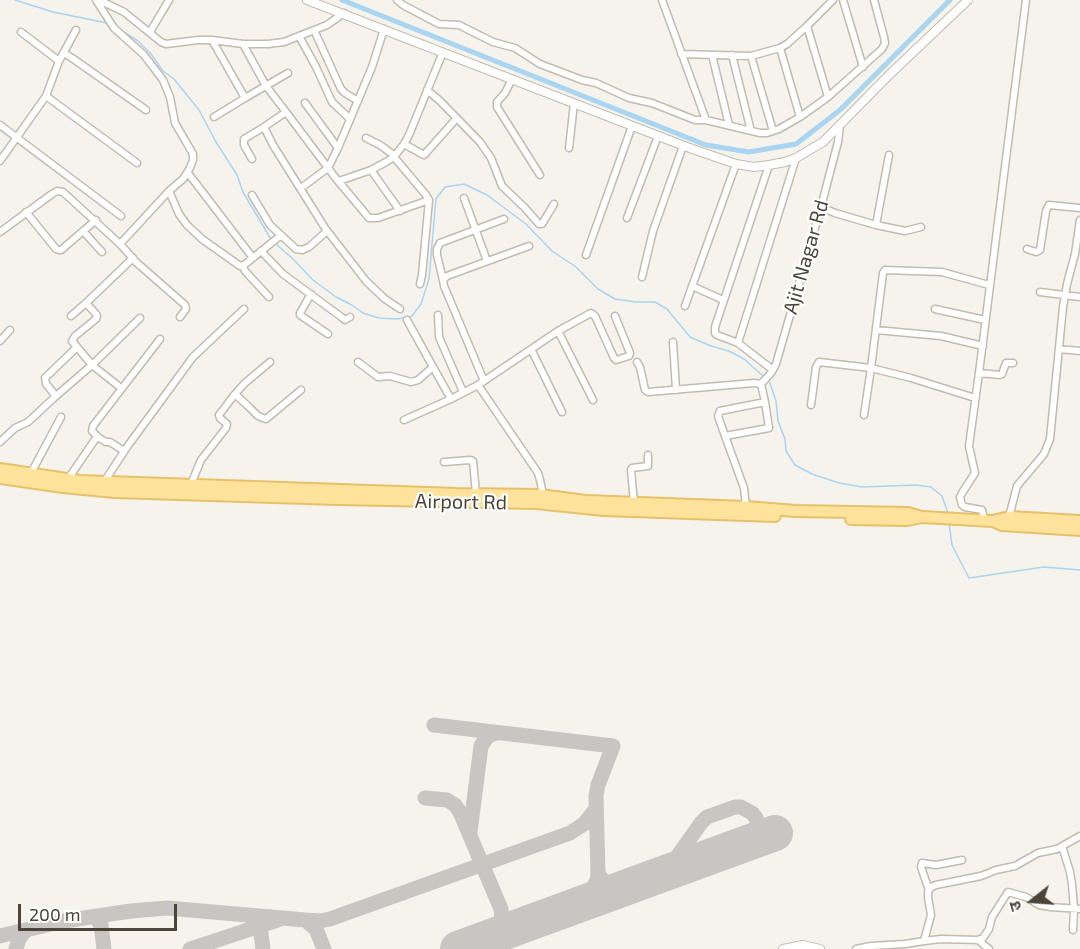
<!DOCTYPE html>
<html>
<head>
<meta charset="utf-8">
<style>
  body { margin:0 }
  #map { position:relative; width:1080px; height:949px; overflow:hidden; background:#f6f3ec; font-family:"Exo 2","Noto Sans Devanagari",sans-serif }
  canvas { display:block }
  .north { position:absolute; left:1002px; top:871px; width:60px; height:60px; -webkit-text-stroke:4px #fff; paint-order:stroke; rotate:253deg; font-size:16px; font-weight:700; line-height:24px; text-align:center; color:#4b4439 }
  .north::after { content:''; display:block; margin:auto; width:21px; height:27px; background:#4b4439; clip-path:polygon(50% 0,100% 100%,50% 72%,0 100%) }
  .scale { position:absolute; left:18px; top:904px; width:159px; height:27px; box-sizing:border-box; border:3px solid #4b4439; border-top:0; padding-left:8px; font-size:18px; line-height:21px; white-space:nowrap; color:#4b4439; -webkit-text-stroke:4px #fff; paint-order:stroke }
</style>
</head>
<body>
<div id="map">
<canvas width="1080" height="949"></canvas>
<div class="north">उ</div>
<div class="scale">200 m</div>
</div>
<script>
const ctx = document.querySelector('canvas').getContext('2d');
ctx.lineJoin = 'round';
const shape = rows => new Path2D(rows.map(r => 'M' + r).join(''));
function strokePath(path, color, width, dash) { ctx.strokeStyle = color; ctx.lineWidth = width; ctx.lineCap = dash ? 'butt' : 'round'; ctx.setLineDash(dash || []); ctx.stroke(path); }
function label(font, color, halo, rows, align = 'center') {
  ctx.font = font + ' "Exo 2",sans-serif'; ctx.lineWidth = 4.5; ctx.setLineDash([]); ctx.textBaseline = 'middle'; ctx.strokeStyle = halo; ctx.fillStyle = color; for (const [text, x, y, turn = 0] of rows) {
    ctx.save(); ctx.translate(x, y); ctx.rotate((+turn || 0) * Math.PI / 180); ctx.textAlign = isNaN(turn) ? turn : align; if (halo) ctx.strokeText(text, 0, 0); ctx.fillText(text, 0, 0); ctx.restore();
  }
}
const stream = shape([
  [15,0,53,12,107,23],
  [122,31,138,41,151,54,163,71,174,79,199,110,216,142,237,175,243,192,272,241],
  [276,244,292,258,313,280,336,297,350,304,363,313,379,318,397,319,412,316,421,304,429,279,436,199,445,187,464,184,487,195,526,224,552,251,576,267,598,289,615,299,636,302,655,302,667,309,690,337,711,346,729,351,744,359,764,377],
  [767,381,770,383,776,401,778,421,785,439,786,451,795,465,812,474,839,483,862,487,916,485,931,487,942,496,948,513],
  [949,523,952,545,969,578,1044,567,1080,570]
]);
const canal = shape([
  [342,0,706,145,749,152,796,144,840,110,950,0]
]);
const taxiway = shape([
  [434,725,613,746,598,785,596,796,598,874,597,880,591,892,582,904],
  [425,798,447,800,455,805,460,812,501,909,502,921,497,935],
  [470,832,481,746,487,737,496,733],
  [598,874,608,886,617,891],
  [662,875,669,868,701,823,707,817,735,807,741,807,752,813,756,818,759,828,758,836,754,844,742,851,707,858],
  [93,917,97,919,101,925,104,949],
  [305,920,320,921,330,919,570,833,584,824,596,809],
  [260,926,263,949],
  [0,936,64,921,131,911,167,908,305,920,316,929,324,949],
  [16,949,19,939,26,930],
  [190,949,278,920]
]);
const runway = shape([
  [458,949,775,833]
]);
const minor = shape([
  [99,0,124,12,161,42,166,44,198,40,212,40,243,44,268,44,284,42,327,25,344,13],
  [397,0,403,5,439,24,459,25,493,42,515,48,540,64,582,80,596,83,629,98,652,103,695,120,706,120,760,133,767,133,779,129,800,117,828,97,882,49,885,43,884,37,874,0],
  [662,0,706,120],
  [843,0,863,67],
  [807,26,828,97],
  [314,30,341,89,345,93,358,101],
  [21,32,59,61],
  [150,32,169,0],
  [299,36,316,67,332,102,350,119],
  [212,40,245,98,214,117],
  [243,44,266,86,286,112,264,127,244,139,244,145,252,159],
  [780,48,800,117],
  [64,53,72,58,146,110],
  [681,54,751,56,780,48,787,44,807,26,833,0],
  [712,55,729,125],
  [732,55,751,131],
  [751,56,773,131],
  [512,79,505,93,497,102,497,107,540,175],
  [427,90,440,101,480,142,491,158,502,186,525,208,539,224,542,224,554,204],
  [46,96,137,163],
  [245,98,288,73],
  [305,103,338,148],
  [286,112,334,176,369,218,378,218,429,200,426,195,394,157],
  [0,125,121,216],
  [264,127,273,145,325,228,366,281,385,299,400,309],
  [366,138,380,145,395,156],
  [404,144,424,155,456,119],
  [569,148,574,103],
  [0,161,46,96,59,61,76,30],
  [371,170,400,211],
  [188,173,253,258],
  [339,181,371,170,386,162,394,157,404,144,409,135,443,52],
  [301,188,328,168,338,148,372,67,384,29],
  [169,191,179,214,187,225,202,239,240,266,244,265,280,236],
  [252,195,270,225,296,249,302,250,309,247,327,231],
  [464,198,487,261],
  [821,207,835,213,876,225,889,155],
  [26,212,56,249,59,250,61,250,96,220],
  [627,218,658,136],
  [876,225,905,231,921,227],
  [83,231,102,252],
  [0,232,52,194,57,191,63,192,120,244,169,191,183,179,190,168,193,160,193,154,175,123,170,97,163,80,144,55,114,28,96,0],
  [120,244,136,262,185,305,186,309,180,317],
  [1027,249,1036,252,1040,250,1046,211,1049,205,1080,208],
  [261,251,283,274,340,316,345,320,350,317],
  [586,255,632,126],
  [243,266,245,271,269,297],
  [642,277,653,231,683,146],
  [443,280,437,255,437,249,440,243,504,219],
  [420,284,422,275,429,200],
  [692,286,723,300],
  [1040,292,1080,297],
  [311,294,300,313,300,315,328,334],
  [86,303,133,258],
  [685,306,736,164],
  [935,309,985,320],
  [438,315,439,337,463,392],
  [71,316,86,303,96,314,97,316,96,319,75,336,72,341,92,365,121,388],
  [407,320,433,367],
  [876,330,941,336,983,346],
  [558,331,593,400],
  [0,341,10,330],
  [673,342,676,390],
  [738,343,717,335,715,333,715,327,769,165],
  [531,349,562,412],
  [1059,349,1080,351],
  [270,362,245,383,235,394,250,408,258,416,266,419,301,390],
  [358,362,378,377,390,376,411,382,418,380,433,367,451,399],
  [637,362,640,367,645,390,648,392,754,383,761,384],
  [773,370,738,343,796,158],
  [979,373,1026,0],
  [484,381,444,286,443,280,447,276,529,246],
  [761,384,771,373,776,364,821,207,838,142,840,125],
  [56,396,46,384,45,378,77,347],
  [811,405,816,367,819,362,871,368,883,273,885,270,942,272,989,285],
  [864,415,871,368,911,378,975,398],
  [404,420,451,399,478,385],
  [96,436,106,442,110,442,124,451],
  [725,436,718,416,720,411,765,402],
  [0,442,15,428,28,422,56,396,92,365,140,318],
  [444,462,470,460,473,461,476,494],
  [31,473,61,417],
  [68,479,96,438,96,435,92,431,93,426,160,339],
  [104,482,127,447,193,357,244,309],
  [191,484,201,460,226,428,227,424,220,418,219,415,235,394],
  [540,495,542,490,541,484,538,473,478,385,558,331,591,313,595,316,614,358,616,360,629,356,630,353,615,316],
  [634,503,631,470,632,468,648,466,648,455],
  [746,507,744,488,725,436,769,428,765,402,761,384],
  [1009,517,1017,486,1044,454,1050,439,1063,307,1067,284,1075,254,1080,220],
  [984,520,982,510,965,507,962,505,960,497,962,493,975,473,969,446,979,373,1000,375,1002,374,1006,363,1013,363],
  [1080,836,1057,849,1038,853,1015,866,996,870,981,876,936,885,931,887,928,892,928,897,931,915,924,941,941,939,978,940,983,938,989,929,992,917,1008,892,1026,897,1039,905,1051,907,1080,909],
  [1062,846,1070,872,1072,884,1074,909,1073,930],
  [929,890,921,867,922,863,936,865,962,860],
  [978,940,989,949],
  [856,949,871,946,905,944,924,941]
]);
const tertiary = shape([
  [307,0,687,147,736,164,754,167,769,165,785,162,796,158,823,142,889,75,968,0],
  [783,949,803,945,820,949]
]);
const primary = shape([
  [0,469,80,481,456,494,540,495,586,501,746,507,796,511,908,513,922,517,993,521,1009,517,1080,521],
  [0,478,63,487,115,492,338,499,536,503,604,510,775,516],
  [851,519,907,520,922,517],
  [993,521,1002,525,1080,530]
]);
const streetNames = [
  ["Ajit Nagar Rd",806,257,-74],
  ["Airport Rd",461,502,1]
];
strokePath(stream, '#a9d4f2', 1.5);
strokePath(canal, '#a9d4f2', 5);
strokePath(taxiway, '#c8c6c3', 15);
strokePath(runway, '#c8c6c3', 36);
strokePath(minor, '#c2bbae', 9);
strokePath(tertiary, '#c2bbae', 10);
strokePath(primary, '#e6c16a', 14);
strokePath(minor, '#fff', 6);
strokePath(tertiary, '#fff', 8);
strokePath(primary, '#ffe39c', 10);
label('20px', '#4b4439', '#fff', streetNames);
</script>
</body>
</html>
